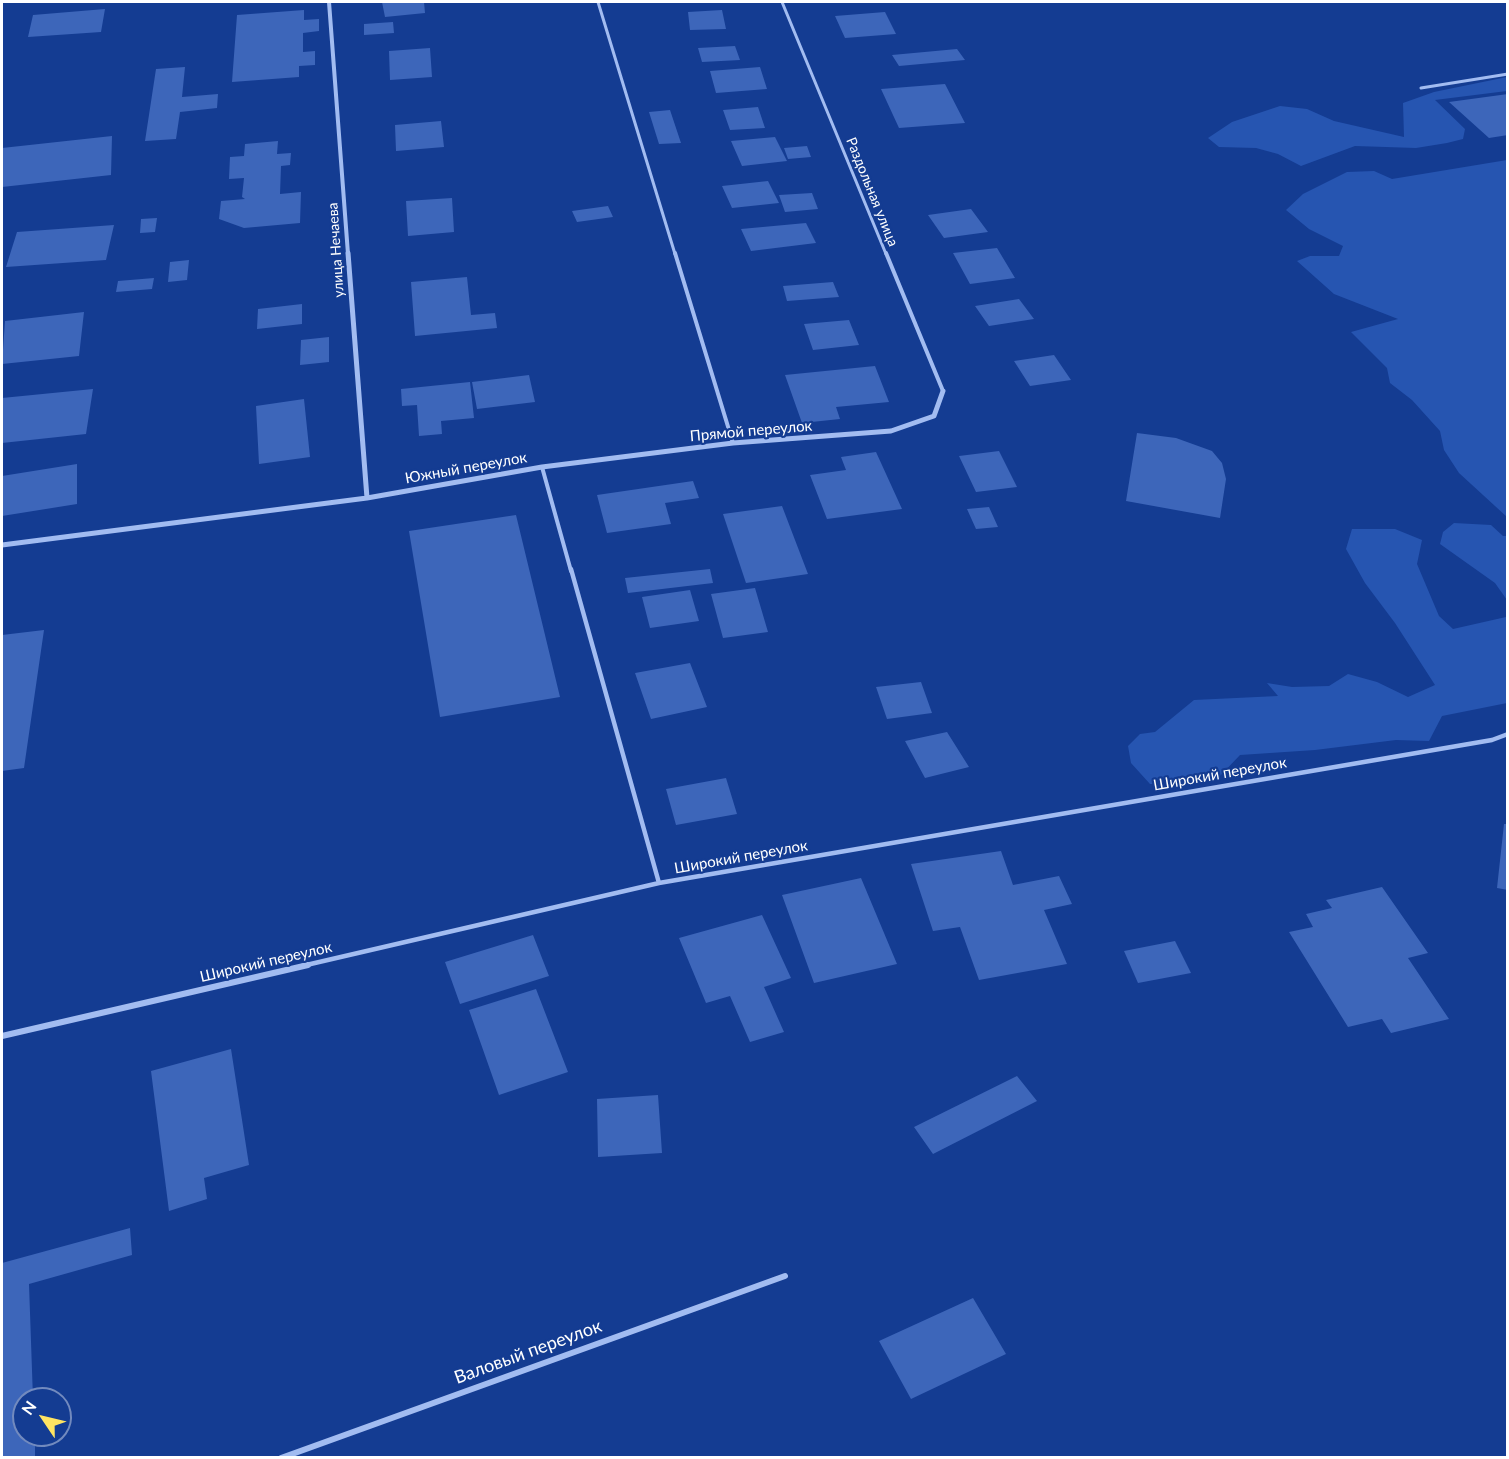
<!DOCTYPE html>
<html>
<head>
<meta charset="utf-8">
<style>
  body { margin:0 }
  #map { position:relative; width:1509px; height:1459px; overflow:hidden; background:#143c92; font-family:Lato,sans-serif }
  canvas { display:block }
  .frame { position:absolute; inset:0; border:3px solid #fff; pointer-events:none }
  .north { position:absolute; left:12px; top:1387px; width:60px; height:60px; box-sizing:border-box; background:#143c92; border:2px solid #728abe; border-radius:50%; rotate:305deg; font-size:16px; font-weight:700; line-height:24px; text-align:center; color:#fff }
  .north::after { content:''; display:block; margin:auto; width:21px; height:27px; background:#ffe462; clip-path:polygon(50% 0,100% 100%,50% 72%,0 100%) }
</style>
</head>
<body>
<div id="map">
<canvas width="1509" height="1459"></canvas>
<div class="frame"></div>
<div class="north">N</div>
</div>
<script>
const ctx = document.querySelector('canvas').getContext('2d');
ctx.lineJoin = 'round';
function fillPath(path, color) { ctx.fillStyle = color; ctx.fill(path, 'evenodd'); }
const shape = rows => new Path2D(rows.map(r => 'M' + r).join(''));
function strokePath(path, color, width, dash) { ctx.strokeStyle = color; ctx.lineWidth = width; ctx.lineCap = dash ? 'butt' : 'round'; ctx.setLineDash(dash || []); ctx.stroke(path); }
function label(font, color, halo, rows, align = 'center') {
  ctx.font = font + ' Lato,sans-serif'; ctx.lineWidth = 4.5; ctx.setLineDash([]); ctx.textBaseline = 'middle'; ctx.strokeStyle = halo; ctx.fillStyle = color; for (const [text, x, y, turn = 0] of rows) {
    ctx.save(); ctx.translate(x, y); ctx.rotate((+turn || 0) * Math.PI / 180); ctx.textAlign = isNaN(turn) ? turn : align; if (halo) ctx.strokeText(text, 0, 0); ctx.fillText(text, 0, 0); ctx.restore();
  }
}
const green = shape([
  [1507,77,1507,91,1435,100,1465,129,1463,139,1447,143,1416,148,1355,146,1301,166,1278,154,1256,148,1219,147,1208,138,1232,122,1280,106,1307,109,1334,121,1404,137,1403,103,1434,92],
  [1507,160,1508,160,1507,517,1459,473,1444,450,1440,431,1412,400,1390,383,1387,368,1351,332,1398,319,1334,294,1297,261,1310,256,1339,256,1343,246,1309,229,1286,210,1303,194,1347,172,1374,171,1392,179],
  [1454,523,1491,525,1503,536,1507,536,1507,703,1442,716,1429,741,1396,740,1315,750,1240,755,1220,776,1210,781,1188,784,1150,784,1131,763,1128,746,1140,734,1155,732,1194,700,1278,696,1267,683,1292,687,1329,686,1348,674,1377,682,1408,697,1435,685,1395,623,1365,583,1346,549,1352,529,1395,529,1422,540,1417,564,1439,616,1453,629,1506,617,1507,600,1495,583,1440,544,1443,532]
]);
const building = shape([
  [382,2,424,2,425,13,385,17],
  [105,9,101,32,28,37,33,15],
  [304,10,304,20,319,19,319,31,303,33,303,52,315,51,315,65,299,66,299,77,232,82,237,15],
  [722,10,726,29,690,30,688,12],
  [885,12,896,34,845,38,835,16],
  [393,22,394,33,364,35,364,24],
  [735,46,740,60,702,62,698,48],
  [430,48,432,77,390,80,389,51],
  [957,49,965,60,899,66,892,55],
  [185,67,182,97,218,94,217,108,180,112,176,139,145,141,156,69],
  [760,67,767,89,716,93,710,71],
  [945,84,965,123,899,128,881,89],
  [1508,94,1508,135,1489,138,1449,102],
  [758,107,765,128,730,130,723,110],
  [670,110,681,143,659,144,649,112],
  [441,121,444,147,396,151,395,125],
  [112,136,111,175,2,187,2,148],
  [775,137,787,161,742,166,731,141],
  [278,141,277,154,291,153,290,165,281,166,280,194,301,192,300,223,244,228,219,219,221,201,245,199,242,197,244,178,229,179,230,157,244,156,245,144],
  [807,146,811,157,788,159,784,148],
  [768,181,779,203,732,208,722,186],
  [812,193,818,209,785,212,779,195],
  [452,198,454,232,408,236,406,201],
  [608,206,613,217,577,222,572,211],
  [971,209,988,232,944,238,928,215],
  [157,218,155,232,140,233,141,219],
  [806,223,816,243,751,251,741,229],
  [114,225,106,260,6,267,17,232],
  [997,248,1015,278,970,284,953,253],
  [189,260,187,280,168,282,170,262],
  [467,277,471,315,495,313,497,328,415,336,411,282],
  [154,278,152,289,116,292,118,281],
  [833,282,839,297,787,301,783,286],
  [1019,299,1034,319,989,326,975,306],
  [302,304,302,324,257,329,258,309],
  [84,312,79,356,2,364,5,321],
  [849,320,859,345,813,350,804,324],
  [329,337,329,362,300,365,301,340],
  [1054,355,1071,380,1030,386,1014,361],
  [875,366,889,402,836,407,840,419,802,423,785,375],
  [529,375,535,402,477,409,472,382],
  [470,382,474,418,441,421,442,434,419,436,417,405,402,406,401,389],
  [93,389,86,434,2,443,2,398],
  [304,399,310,457,259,464,256,406],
  [1137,433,1176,438,1212,451,1222,463,1226,479,1220,518,1126,501],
  [999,451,1017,487,976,492,959,456],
  [876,452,902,509,827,519,810,475,846,470,841,457],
  [77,464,77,504,2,516,2,476],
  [693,481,699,498,665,503,671,524,607,533,597,495],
  [782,506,808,574,746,583,723,514],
  [989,507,998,527,976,529,967,509],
  [516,515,560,697,440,717,409,531],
  [710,569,713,583,628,593,625,578],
  [755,588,768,632,723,638,711,594],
  [690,590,699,621,650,628,642,597],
  [44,630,24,768,2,771,2,635],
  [690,663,707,707,651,719,635,673],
  [921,682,932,713,887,719,876,687],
  [947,732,969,767,925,778,905,741],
  [726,778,737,814,676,825,666,789],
  [1504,824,1508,824,1508,890,1497,888],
  [1001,851,1013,885,1059,876,1072,904,1044,910,1067,964,979,980,960,927,933,931,911,864],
  [861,878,897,964,814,983,782,895],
  [1382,887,1428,953,1408,958,1449,1019,1391,1033,1382,1019,1348,1027,1289,932,1313,927,1306,914,1332,908,1326,900],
  [762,915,791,978,764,987,784,1032,750,1042,730,996,706,1003,679,938],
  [533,935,549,976,460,1004,445,962],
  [1175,941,1191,973,1138,983,1124,951],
  [536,989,568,1072,499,1095,469,1010],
  [231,1049,249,1165,204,1178,207,1199,169,1211,151,1071],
  [1017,1076,1037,1101,933,1154,914,1127],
  [658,1095,662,1153,598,1157,597,1099],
  [130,1228,132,1255,29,1284,33,1399,24,1399,24,1435,35,1435,35,1458,2,1458,2,1263],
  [973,1298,1006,1354,911,1399,879,1341]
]);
const laneFar3 = shape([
  [598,2,675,254],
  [782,2,886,254],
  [1421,88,1508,74]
]);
const laneFar2 = shape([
  [675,253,733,443],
  [886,253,943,391],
  [542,467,571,571]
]);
const laneFar1 = shape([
  [571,569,659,883],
  [302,966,659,883,1492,740,1508,734]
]);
const lane = shape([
  [2,1036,308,965],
  [281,1458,785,1276]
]);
const streetFar1 = shape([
  [329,2,348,254]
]);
const street = shape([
  [348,253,367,498],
  [2,545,367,498,542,467,733,443,891,431,934,416,943,391]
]);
const farStreetnames = [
  ["Раздольная улица",872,192,68],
  ["улица Нечаева",336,250,-94]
];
const streetNames = [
  ["Прямой переулок",751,431,-5],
  ["Южный переулок",466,468,-10],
  ["Широкий переулок",1220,774,-10],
  ["Широкий переулок",741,857,-10],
  ["Широкий переулок",266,962,-13]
];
const nearStreetnames = [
  ["Валовый переулок",528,1352,-20]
];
fillPath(green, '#2655b1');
fillPath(building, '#3d66ba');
strokePath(laneFar3, '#a2bcf1', 3);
strokePath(laneFar2, '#a2bcf1', 4);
strokePath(laneFar1, '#a2bcf1', 4.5);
strokePath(lane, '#a2bcf1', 6);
strokePath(streetFar1, '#a2bcf1', 4);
strokePath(street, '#a2bcf1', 5);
label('14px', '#fff', '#143c92', farStreetnames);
label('15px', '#fff', '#143c92', streetNames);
label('18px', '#fff', '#143c92', nearStreetnames);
</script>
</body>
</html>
